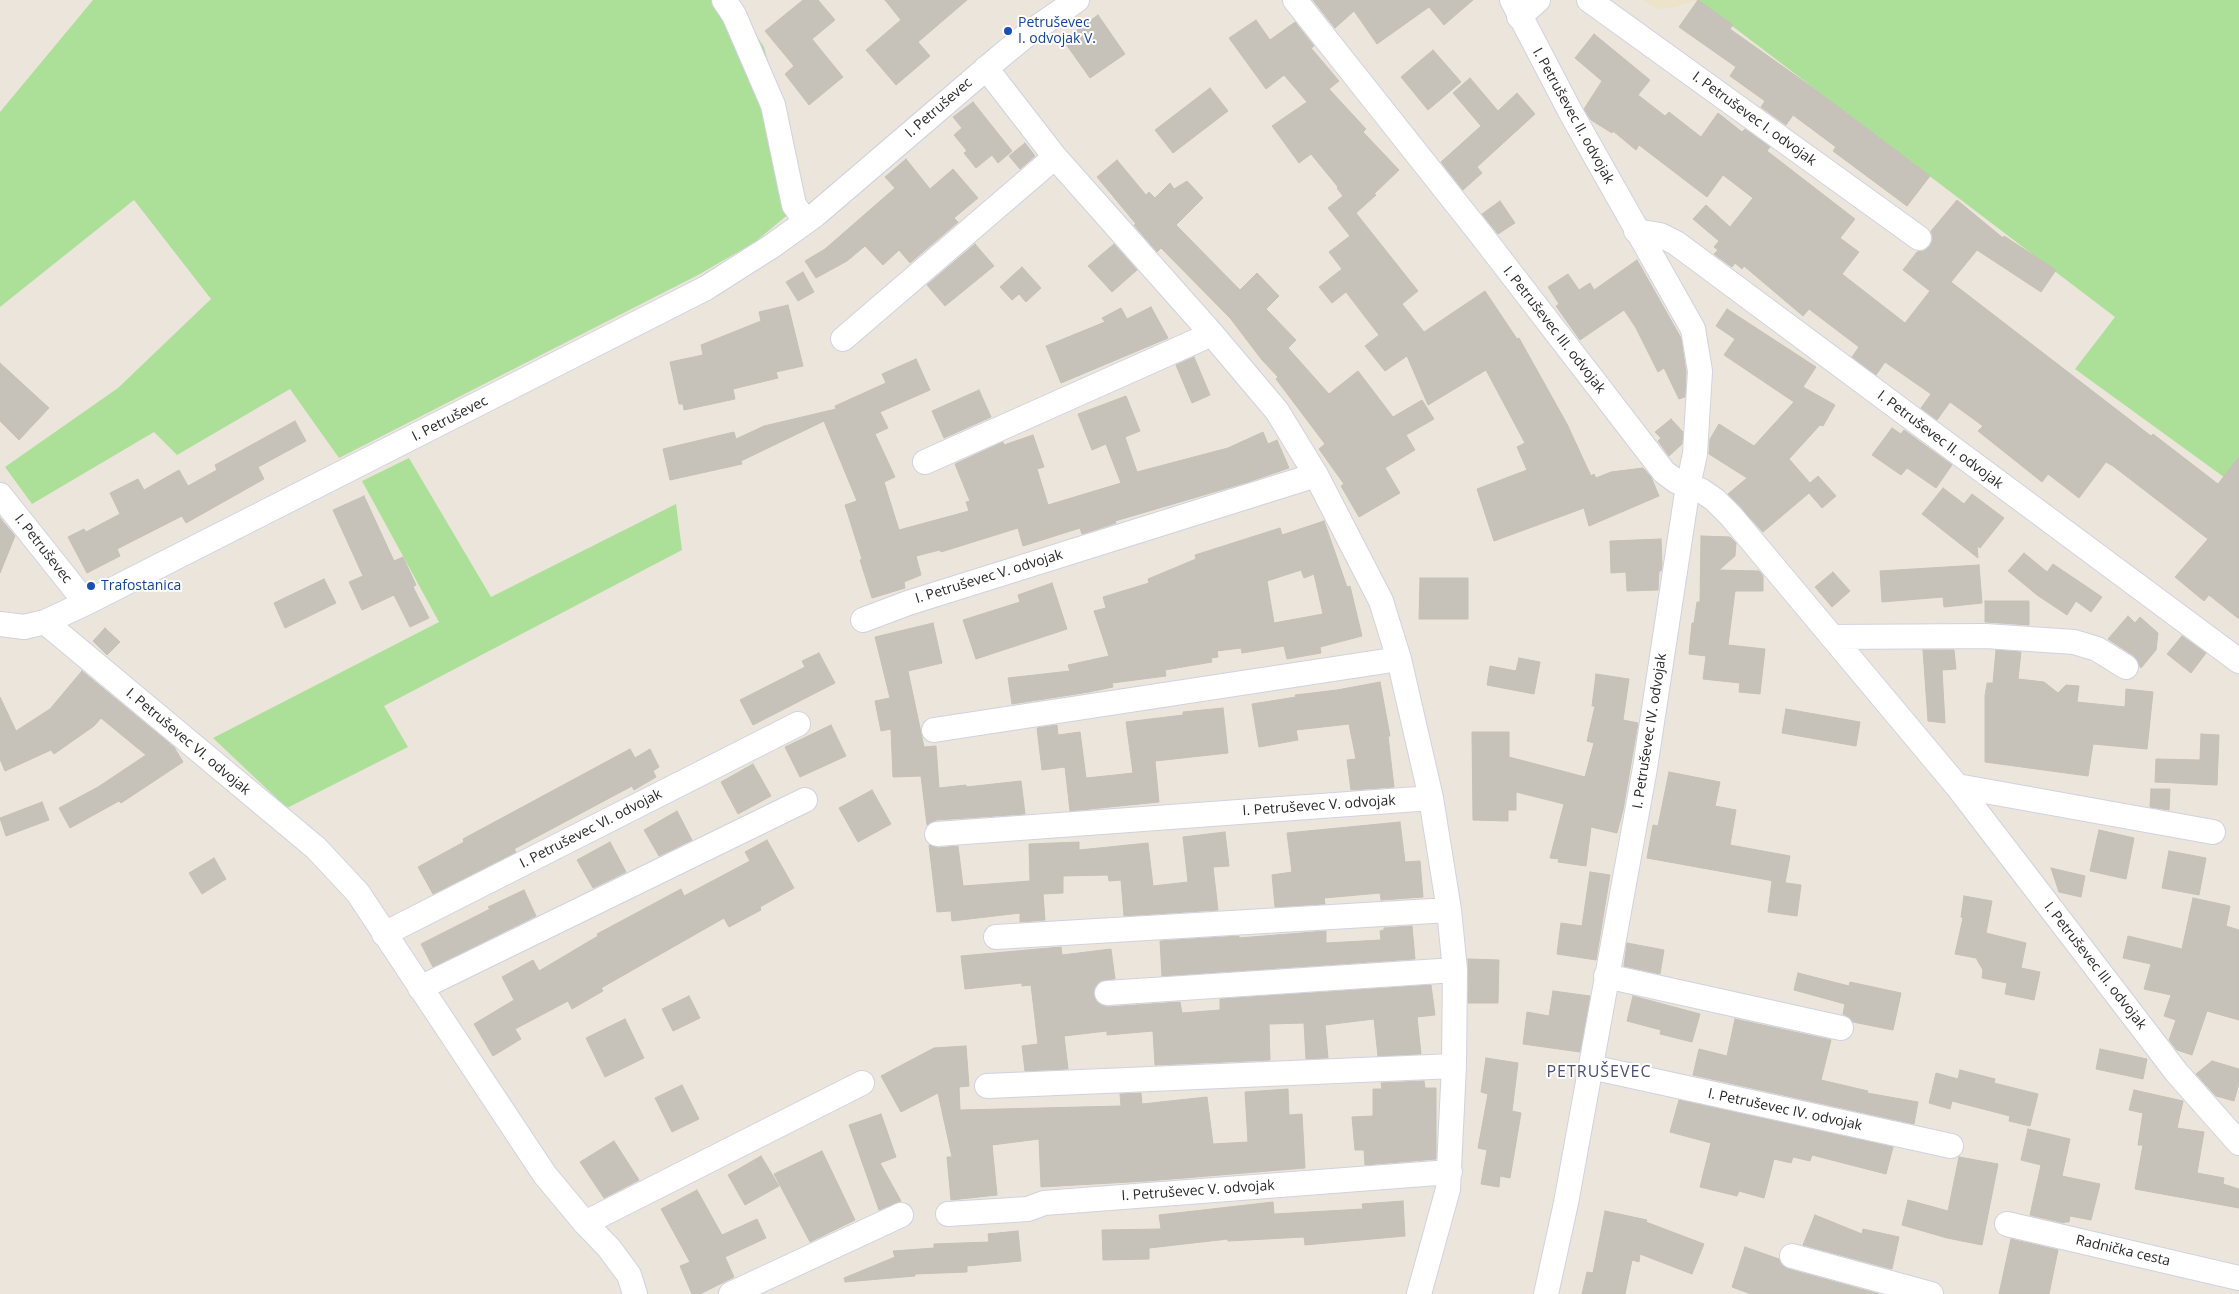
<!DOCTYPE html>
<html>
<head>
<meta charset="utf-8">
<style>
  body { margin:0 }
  canvas { display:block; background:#ebe5db }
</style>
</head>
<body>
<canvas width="2239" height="1294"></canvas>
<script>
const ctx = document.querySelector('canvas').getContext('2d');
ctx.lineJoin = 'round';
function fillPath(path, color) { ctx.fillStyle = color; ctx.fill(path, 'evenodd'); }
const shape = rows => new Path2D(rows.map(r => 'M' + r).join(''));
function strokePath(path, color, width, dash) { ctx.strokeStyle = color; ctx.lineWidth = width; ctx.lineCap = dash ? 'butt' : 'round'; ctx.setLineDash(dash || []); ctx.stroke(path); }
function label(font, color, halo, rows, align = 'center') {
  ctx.font = font + ' "Open Sans",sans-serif'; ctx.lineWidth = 4; ctx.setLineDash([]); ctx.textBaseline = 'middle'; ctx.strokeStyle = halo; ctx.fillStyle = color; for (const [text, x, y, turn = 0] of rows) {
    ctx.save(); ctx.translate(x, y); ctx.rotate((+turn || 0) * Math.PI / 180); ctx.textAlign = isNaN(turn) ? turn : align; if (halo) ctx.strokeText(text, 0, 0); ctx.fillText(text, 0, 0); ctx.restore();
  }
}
const education = shape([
  [1644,0,1699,0,1671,8,1656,9]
]);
const green = shape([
  [93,0,733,0,764,47,803,202,755,242,698,275,339,458,290,389,177,455,154,432,32,504,5,467,118,388,211,299,134,200,0,307,0,112],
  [1698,0,2239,0,2239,488,2075,369,2115,317],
  [409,458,491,597,676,504,682,550,384,706,408,747,287,808,213,738,439,622,362,481]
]);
const building = shape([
  [803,0,818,0,835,20,812,39,843,77,809,105,785,74,794,66,765,31,803,0],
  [885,0,967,0,918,42,930,56,896,85,866,50,901,20,885,0],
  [1313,0,1473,0,1444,25,1429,7,1377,44,1354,11,1335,28,1313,0],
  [1698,0,1733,25,1730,29,1816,90,1930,176,1907,206,1833,151,1836,147,1793,115,1786,125,1761,107,1765,101,1730,76,1736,67,1679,27,1698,0],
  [1098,15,1125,54,1090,78,1063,40,1098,15],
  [1256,20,1270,40,1295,22,1314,46,1311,48,1339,81,1329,89,1366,129,1363,132,1399,170,1374,194,1376,195,1356,213,1418,291,1402,304,1424,332,1485,291,1517,339,1519,338,1567,424,1591,476,1594,474,1596,478,1611,472,1643,468,1651,477,1659,496,1589,526,1584,508,1494,541,1477,489,1527,470,1517,447,1525,443,1486,370,1428,405,1407,356,1385,371,1365,346,1379,335,1346,292,1332,303,1319,287,1342,269,1329,252,1350,236,1328,208,1343,196,1337,188,1338,187,1311,154,1299,163,1272,126,1307,102,1284,75,1266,89,1229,38,1256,20],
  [1594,34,1650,80,1638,95,1665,116,1669,112,1701,137,1718,113,1742,132,1745,129,1770,147,1767,151,1855,219,1840,238,1859,252,1842,274,1905,323,1930,291,1903,270,1917,252,1924,251,1930,246,1933,239,1931,231,1957,200,2003,238,2004,236,2056,270,2041,292,1977,250,1951,282,2151,436,2153,434,2218,484,2239,457,2239,619,2209,595,2204,601,2175,577,2208,539,2113,466,2106,462,2079,498,2048,474,2042,482,1978,431,1983,426,1950,402,1937,420,1921,408,1931,394,1885,362,1876,375,1852,357,1859,347,1809,309,1803,316,1744,266,1742,269,1735,263,1732,267,1714,254,1718,250,1714,247,1719,241,1693,219,1706,205,1730,227,1753,198,1723,175,1707,197,1639,145,1636,150,1613,131,1612,133,1591,120,1584,109,1602,81,1575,58,1594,34],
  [1433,50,1461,82,1428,110,1401,77,1433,50],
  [1470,78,1498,111,1517,93,1535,114,1477,167,1482,173,1463,190,1441,162,1481,126,1453,93,1470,78],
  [1210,88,1228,111,1173,153,1155,130,1210,88],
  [973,102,1012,151,998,163,992,155,976,168,964,153,967,151,954,135,962,128,953,117,973,102],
  [1025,143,1035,156,1020,169,1009,156,1025,143],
  [906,159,930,189,953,169,978,198,954,218,958,222,910,263,899,250,883,265,865,246,847,261,816,278,805,261,825,249,895,188,885,177,906,159],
  [1117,160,1146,195,1149,192,1155,198,1170,183,1174,189,1187,181,1203,198,1176,225,1240,290,1257,273,1279,296,1266,309,1296,340,1288,348,1329,394,1358,371,1393,417,1422,400,1434,419,1406,435,1415,450,1385,468,1400,493,1359,517,1341,486,1344,484,1319,449,1325,444,1276,379,1278,377,1262,360,1230,318,1161,248,1157,252,1134,225,1136,224,1097,177,1117,160],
  [1500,201,1515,223,1498,234,1482,214,1500,201],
  [975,244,994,266,945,306,927,285,975,244],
  [1114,244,1137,270,1112,292,1088,266,1114,244],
  [1637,260,1681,338,1686,372,1685,397,1679,399,1664,368,1658,372,1636,328,1624,310,1580,340,1556,306,1559,304,1548,287,1568,274,1579,290,1590,283,1594,290,1637,260],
  [1022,267,1041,288,1026,302,1019,294,1012,300,1000,287,1022,267],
  [803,272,814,292,798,301,786,282,803,272],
  [788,305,803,366,776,372,778,378,733,389,735,399,684,410,683,404,679,404,670,362,703,355,701,345,761,321,759,312,788,305],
  [1151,307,1168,338,1061,383,1046,346,1105,322,1102,318,1121,308,1127,319,1151,307],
  [1727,309,1816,367,1803,387,1835,405,1823,426,1820,425,1789,459,1810,483,1818,476,1836,496,1822,508,1809,493,1763,532,1728,494,1747,478,1709,454,1710,439,1719,424,1754,446,1794,402,1724,355,1735,339,1716,326,1727,309],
  [1194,357,1210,395,1192,403,1176,365,1194,357],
  [916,359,930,390,880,412,888,428,875,434,895,477,884,482,899,530,969,511,966,502,970,501,955,464,1003,442,1004,445,1033,435,1044,467,1037,469,1048,505,1121,483,1106,444,1092,450,1078,414,1126,396,1140,431,1125,437,1137,472,1228,448,1263,432,1268,444,1277,440,1289,468,1248,482,1115,521,1116,523,1082,534,1080,528,1023,546,1018,528,941,552,940,550,916,556,921,575,904,582,905,588,872,598,860,560,862,559,845,505,857,501,824,421,741,461,742,464,670,480,663,449,734,432,736,439,764,426,836,409,835,406,886,383,882,374,916,359],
  [0,363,49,408,19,440,0,421,0,363],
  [979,390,991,417,944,438,932,411,979,390],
  [1671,419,1683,432,1682,444,1669,456,1658,441,1661,438,1655,432,1671,419],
  [295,421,306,441,258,467,264,479,186,523,182,516,117,549,120,556,87,573,68,537,84,529,86,532,120,514,110,493,138,479,144,490,179,470,188,486,217,470,215,465,295,421],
  [1892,428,1901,434,1904,430,1952,465,1936,488,1907,468,1901,475,1872,455,1892,428],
  [1943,488,1964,504,1972,494,2004,518,1980,548,1977,546,1978,558,1922,514,1943,488],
  [364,496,394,561,403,557,416,585,413,587,429,618,410,627,394,595,362,610,349,582,363,576,333,510,364,496],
  [0,518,15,536,0,573,0,518],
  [1324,521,1347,587,1350,586,1362,636,1320,647,1321,653,1287,659,1284,646,1242,653,1241,648,1217,651,1218,657,1211,658,1212,662,1165,670,1166,676,1112,683,1113,687,1089,692,1012,704,1008,678,1070,671,1068,665,1109,656,1094,611,1106,608,1103,597,1149,583,1148,579,1196,559,1195,555,1280,528,1282,535,1324,521],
  [1301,570,1304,578,1314,574,1323,614,1274,623,1267,581,1301,570],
  [1701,536,1730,537,1736,543,1735,556,1719,570,1759,571,1763,576,1763,591,1735,591,1728,645,1765,649,1760,694,1739,692,1740,683,1703,679,1706,656,1689,654,1692,623,1694,623,1697,602,1700,602,1701,536],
  [1661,539,1662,565,1661,571,1659,571,1658,590,1627,591,1626,572,1611,573,1610,541,1661,539],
  [2024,553,2047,572,2053,564,2102,597,2091,612,2076,601,2067,615,2037,595,2008,571,2024,553],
  [1979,565,1982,603,1944,607,1943,597,1882,602,1880,571,1979,565],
  [1833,572,1850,591,1832,607,1815,587,1833,572],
  [1420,578,1468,578,1468,619,1419,619,1420,578],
  [324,579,336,603,285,628,274,603,324,579],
  [1052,583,1067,629,976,659,963,620,1020,602,1018,595,1052,583],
  [1985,601,2029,601,2029,625,1985,622,1985,601],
  [2128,616,2135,623,2140,617,2158,633,2156,650,2141,668,2134,656,2108,639,2128,616],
  [933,623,942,663,908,671,924,747,936,746,939,788,966,785,966,787,1021,781,1025,814,936,820,927,825,921,776,893,777,891,729,881,731,875,701,890,698,875,637,933,623],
  [105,628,120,642,107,655,93,641,105,628],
  [2182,636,2206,653,2191,673,2167,654,2182,636],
  [1923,650,1954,650,1956,669,1942,670,1945,723,1928,721,1923,650],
  [1996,650,2021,652,2018,679,2044,682,2058,693,2066,685,2079,686,2077,702,2125,707,2126,689,2153,692,2147,749,2093,744,2088,776,1985,762,1985,696,1987,683,1993,683,1996,650],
  [819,653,835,683,753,725,740,700,805,667,802,661,819,653],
  [1519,658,1540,662,1534,694,1487,685,1490,666,1516,671,1519,658],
  [82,671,174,747,183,762,121,803,119,801,70,828,59,808,98,787,146,755,101,718,94,726,54,754,51,750,5,771,0,759,0,697,16,731,50,709,82,671],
  [1596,674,1629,679,1623,720,1638,723,1623,810,1617,833,1591,827,1586,866,1558,862,1559,859,1550,858,1564,804,1516,792,1516,810,1508,810,1508,821,1473,820,1472,732,1509,732,1509,757,1585,777,1594,743,1587,741,1595,706,1592,706,1596,674],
  [1380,682,1390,736,1388,736,1394,787,1351,790,1347,760,1356,759,1349,724,1296,730,1298,740,1259,747,1252,704,1296,697,1295,695,1337,690,1380,682],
  [1223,708,1228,753,1155,761,1159,802,1070,811,1065,767,1042,770,1037,728,1057,725,1058,735,1080,732,1086,778,1115,775,1133,773,1126,722,1183,715,1183,712,1223,708],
  [1786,709,1860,722,1856,746,1782,733,1786,709],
  [831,725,846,756,800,777,785,747,831,725],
  [2201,734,2219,735,2217,785,2155,782,2156,759,2200,760,2201,734],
  [630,749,635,758,650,749,659,767,653,771,656,777,634,790,632,786,514,849,516,852,433,894,418,867,464,842,463,839,630,749],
  [753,764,771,796,738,814,721,782,753,764],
  [1669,772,1720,782,1715,806,1736,810,1730,845,1790,856,1785,883,1647,858,1653,825,1658,826,1669,772],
  [2151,789,2170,789,2169,810,2150,807,2151,789],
  [872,790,891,824,858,842,839,808,872,790],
  [42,802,49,820,6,836,0,818,42,802],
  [677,811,692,840,659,856,644,830,677,811],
  [1400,822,1405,862,1420,861,1423,897,1381,900,1380,893,1324,898,1325,904,1275,907,1272,875,1292,872,1287,833,1400,822],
  [2099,830,2134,838,2126,879,2090,871,2099,830],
  [1225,832,1229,866,1213,867,1218,910,1124,916,1121,880,1109,881,1108,875,1063,876,1063,893,1043,894,1045,920,1020,922,1020,913,952,921,951,911,937,912,929,845,938,848,958,846,963,886,1030,881,1029,844,1079,842,1079,850,1148,843,1153,886,1188,882,1183,837,1225,832],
  [767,840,794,888,760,907,761,910,729,927,724,918,601,988,603,991,572,1009,568,1001,515,1029,521,1039,493,1056,474,1024,514,1000,502,977,533,960,539,971,598,936,597,934,681,889,684,896,750,861,745,852,767,840],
  [610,842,626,872,593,888,577,860,610,842],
  [2169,851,2206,858,2199,895,2162,888,2169,851],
  [214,858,226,879,202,894,189,873,214,858],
  [2051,868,2085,876,2081,897,2059,892,2051,868],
  [1590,872,1610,875,1596,960,1557,954,1561,923,1582,926,1590,872],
  [1772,881,1801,885,1797,916,1768,912,1772,881],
  [524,890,536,916,433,967,421,944,490,909,488,907,524,890],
  [1964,896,1992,901,1986,933,2026,943,2021,968,2040,972,2034,1000,2005,994,2007,983,1982,978,1983,970,1976,958,1955,954,1963,918,1961,917,1964,896],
  [2193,898,2230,906,2226,926,2239,930,2239,1020,2207,1011,2192,1055,2177,1050,2169,1040,2176,1020,2164,1016,2171,995,2144,989,2151,964,2123,958,2128,936,2182,949,2193,898],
  [1412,926,1415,959,1162,976,1160,941,1239,936,1239,938,1326,931,1326,943,1381,940,1380,931,1384,930,1384,928,1412,926],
  [1627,943,1664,950,1660,974,1624,966,1627,943],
  [1061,947,1062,955,1111,949,1115,979,1100,981,1095,987,1093,993,1096,1001,1101,1005,1107,1007,1180,1002,1182,1013,1220,1010,1220,999,1431,985,1435,1015,1417,1017,1421,1054,1378,1056,1374,1019,1325,1025,1328,1058,1306,1059,1304,1023,1269,1024,1270,1060,1155,1065,1153,1031,1107,1035,1107,1031,1064,1036,1068,1069,1025,1071,1022,1046,1038,1044,1031,985,1022,986,1022,983,965,989,961,956,1061,947],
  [1468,959,1499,960,1498,1003,1468,1003,1468,959],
  [1798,973,1849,986,1850,982,1901,993,1893,1030,1853,1022,1850,1018,1843,1014,1845,1004,1794,990,1798,973],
  [1553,991,1590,996,1580,1052,1523,1044,1527,1012,1549,1016,1553,991],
  [689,996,700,1018,673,1031,662,1009,689,996],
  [1633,996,1700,1014,1692,1042,1660,1034,1661,1030,1627,1021,1633,996],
  [625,1019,644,1058,605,1077,586,1038,625,1019],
  [1735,1019,1831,1040,1821,1080,1868,1091,1867,1093,1918,1102,1914,1124,1693,1075,1699,1049,1727,1056,1735,1019],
  [966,1046,969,1086,959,1087,960,1110,1121,1106,1120,1094,1141,1093,1142,1104,1207,1097,1213,1144,1248,1142,1245,1092,1288,1089,1289,1115,1302,1114,1305,1168,1147,1181,1041,1187,1039,1139,992,1145,997,1195,951,1200,947,1157,952,1157,938,1093,901,1112,881,1076,934,1048,966,1046],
  [2100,1049,2147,1059,2143,1079,2096,1069,2100,1049],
  [1486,1058,1518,1063,1512,1111,1521,1113,1510,1178,1500,1176,1499,1187,1481,1184,1487,1150,1478,1148,1488,1094,1481,1092,1486,1058],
  [2212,1061,2239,1069,2239,1083,2234,1101,2216,1096,2196,1074,2212,1061],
  [1960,1070,1995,1079,1994,1083,2038,1094,2030,1126,2009,1121,2010,1116,1952,1101,1950,1109,1929,1103,1936,1073,1958,1079,1960,1070],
  [1424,1081,1425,1088,1436,1088,1436,1159,1365,1165,1364,1150,1355,1150,1352,1117,1373,1116,1373,1089,1382,1089,1381,1083,1424,1081],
  [682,1085,699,1119,672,1132,655,1098,682,1085],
  [2134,1090,2183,1101,2177,1128,2204,1132,2197,1173,2224,1178,2223,1184,2239,1189,2239,1208,2135,1189,2143,1145,2138,1145,2143,1113,2129,1110,2134,1090],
  [1679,1100,1893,1147,1886,1174,1812,1155,1810,1161,1793,1157,1791,1163,1774,1159,1764,1198,1739,1191,1737,1196,1700,1187,1711,1143,1670,1132,1679,1100],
  [881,1114,896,1157,880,1163,901,1201,879,1210,849,1125,881,1114],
  [2028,1129,2070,1139,2062,1176,2100,1184,2091,1220,2070,1216,2069,1222,2065,1222,2064,1223,2030,1215,2041,1165,2021,1160,2028,1129],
  [614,1141,639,1180,604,1198,580,1162,614,1141],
  [822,1151,855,1220,810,1242,774,1174,822,1151],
  [761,1156,779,1186,745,1205,728,1175,761,1156],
  [1959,1157,1998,1164,1982,1245,1947,1238,1902,1225,1908,1200,1948,1211,1959,1157],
  [697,1190,722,1235,757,1219,766,1238,725,1257,734,1277,700,1294,692,1294,680,1266,690,1262,661,1209,697,1190],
  [1403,1201,1405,1236,1305,1245,1304,1237,1228,1241,1228,1239,1149,1248,1149,1259,1103,1260,1102,1230,1161,1229,1159,1215,1273,1202,1274,1214,1363,1209,1362,1204,1403,1201],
  [1605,1211,1647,1220,1646,1222,1704,1244,1692,1274,1640,1254,1639,1262,1632,1260,1625,1294,1582,1294,1587,1272,1593,1273,1605,1211],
  [1815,1215,1862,1234,1863,1229,1899,1237,1892,1269,1803,1245,1815,1215],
  [1018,1231,1021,1261,967,1266,967,1272,915,1274,915,1276,845,1282,844,1278,895,1257,893,1251,934,1248,934,1244,989,1242,988,1234,1018,1231],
  [2011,1239,2058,1250,2049,1294,1999,1294,2011,1239],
  [1745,1247,1779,1259,1782,1265,1788,1269,1879,1294,1751,1294,1732,1287,1745,1247]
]);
const minor = shape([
  [724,0,734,15,773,105,794,205,806,221],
  [1295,0,1479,232,1664,472,1676,481,1702,491,1715,500,1731,516,1957,786,2177,1073,2239,1143],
  [1512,0,1571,113,1693,329,1700,371,1695,454,1688,486,1645,768,1566,1203,1546,1294],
  [1589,0,1919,238],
  [1519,17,1538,0],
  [986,68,1055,157,1212,334,1277,411,1316,475,1381,601,1399,659,1431,798,1449,910,1455,970,1454,1066,1448,1189,1419,1294],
  [1636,231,1660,235,1676,243,2239,661],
  [843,339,1055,157],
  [925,462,1212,334],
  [0,495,86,603],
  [863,620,908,603,1316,475],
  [45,622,316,848,358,893,545,1175,585,1223,609,1248,629,1275,635,1294],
  [0,624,24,627,45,622,86,603,706,288,772,246,815,215,1002,55,1029,33,1077,0],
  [1832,637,1986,636,2074,642,2097,649,2126,667],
  [934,730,1399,659],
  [1957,786,2213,832],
  [937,834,1431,798],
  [384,934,798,724],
  [996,937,1449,910],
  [1606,976,1841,1028],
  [420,988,805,800],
  [1107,993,1455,970],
  [1591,1067,1951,1146],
  [987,1086,1454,1066],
  [948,1214,1028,1209,1044,1203,1450,1172],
  [585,1223,862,1083],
  [2007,1224,2239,1278],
  [1792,1256,1931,1294],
  [731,1294,901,1215]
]);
const markers = [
  [1008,31,5,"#1a4fb4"],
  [91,586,5,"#1a4fb4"]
];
const transitNames = [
  ["Petruševec",1018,23],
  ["I. odvojak V.",1018,39],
  ["Trafostanica",101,586]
];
const streetNames = [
  ["I. Petruševec",939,108,-41],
  ["I. Petruševec II. odvojak",1573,116,61],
  ["I. Petruševec I. odvojak",1754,119,36],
  ["I. Petruševec III. odvojak",1554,330,52],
  ["I. Petruševec",450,419,-27],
  ["I. Petruševec II. odvojak",1940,440,37],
  ["I. Petruševec",43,549,52],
  ["I. Petruševec V. odvojak",989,577,-17],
  ["I. Petruševec IV. odvojak",1650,731,-81],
  ["I. Petruševec VI. odvojak",188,742,40],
  ["I. Petruševec V. odvojak",1319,806,-4],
  ["I. Petruševec VI. odvojak",591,829,-27],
  ["I. Petruševec III. odvojak",2095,966,52],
  ["I. Petruševec IV. odvojak",1785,1110,12],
  ["I. Petruševec V. odvojak",1198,1191,-4],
  ["Radnička cesta",2123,1251,13]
];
const quarterNames = [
  ["PETRUŠEVEC",1599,1072]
];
fillPath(education, '#ece3ca');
fillPath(green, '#ace099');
fillPath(building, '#c6c2ba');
strokePath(building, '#c6c1b5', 1);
strokePath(minor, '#d0d2e1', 26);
strokePath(minor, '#fff', 24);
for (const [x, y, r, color] of markers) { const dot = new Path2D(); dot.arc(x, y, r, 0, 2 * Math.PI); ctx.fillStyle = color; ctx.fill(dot); strokePath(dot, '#fff', 2); }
label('14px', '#164399', '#fff', transitNames, 'left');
label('14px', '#292929', '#fff', streetNames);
ctx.letterSpacing = '1px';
label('16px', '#4b5077', '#fff', quarterNames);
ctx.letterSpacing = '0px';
</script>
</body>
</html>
